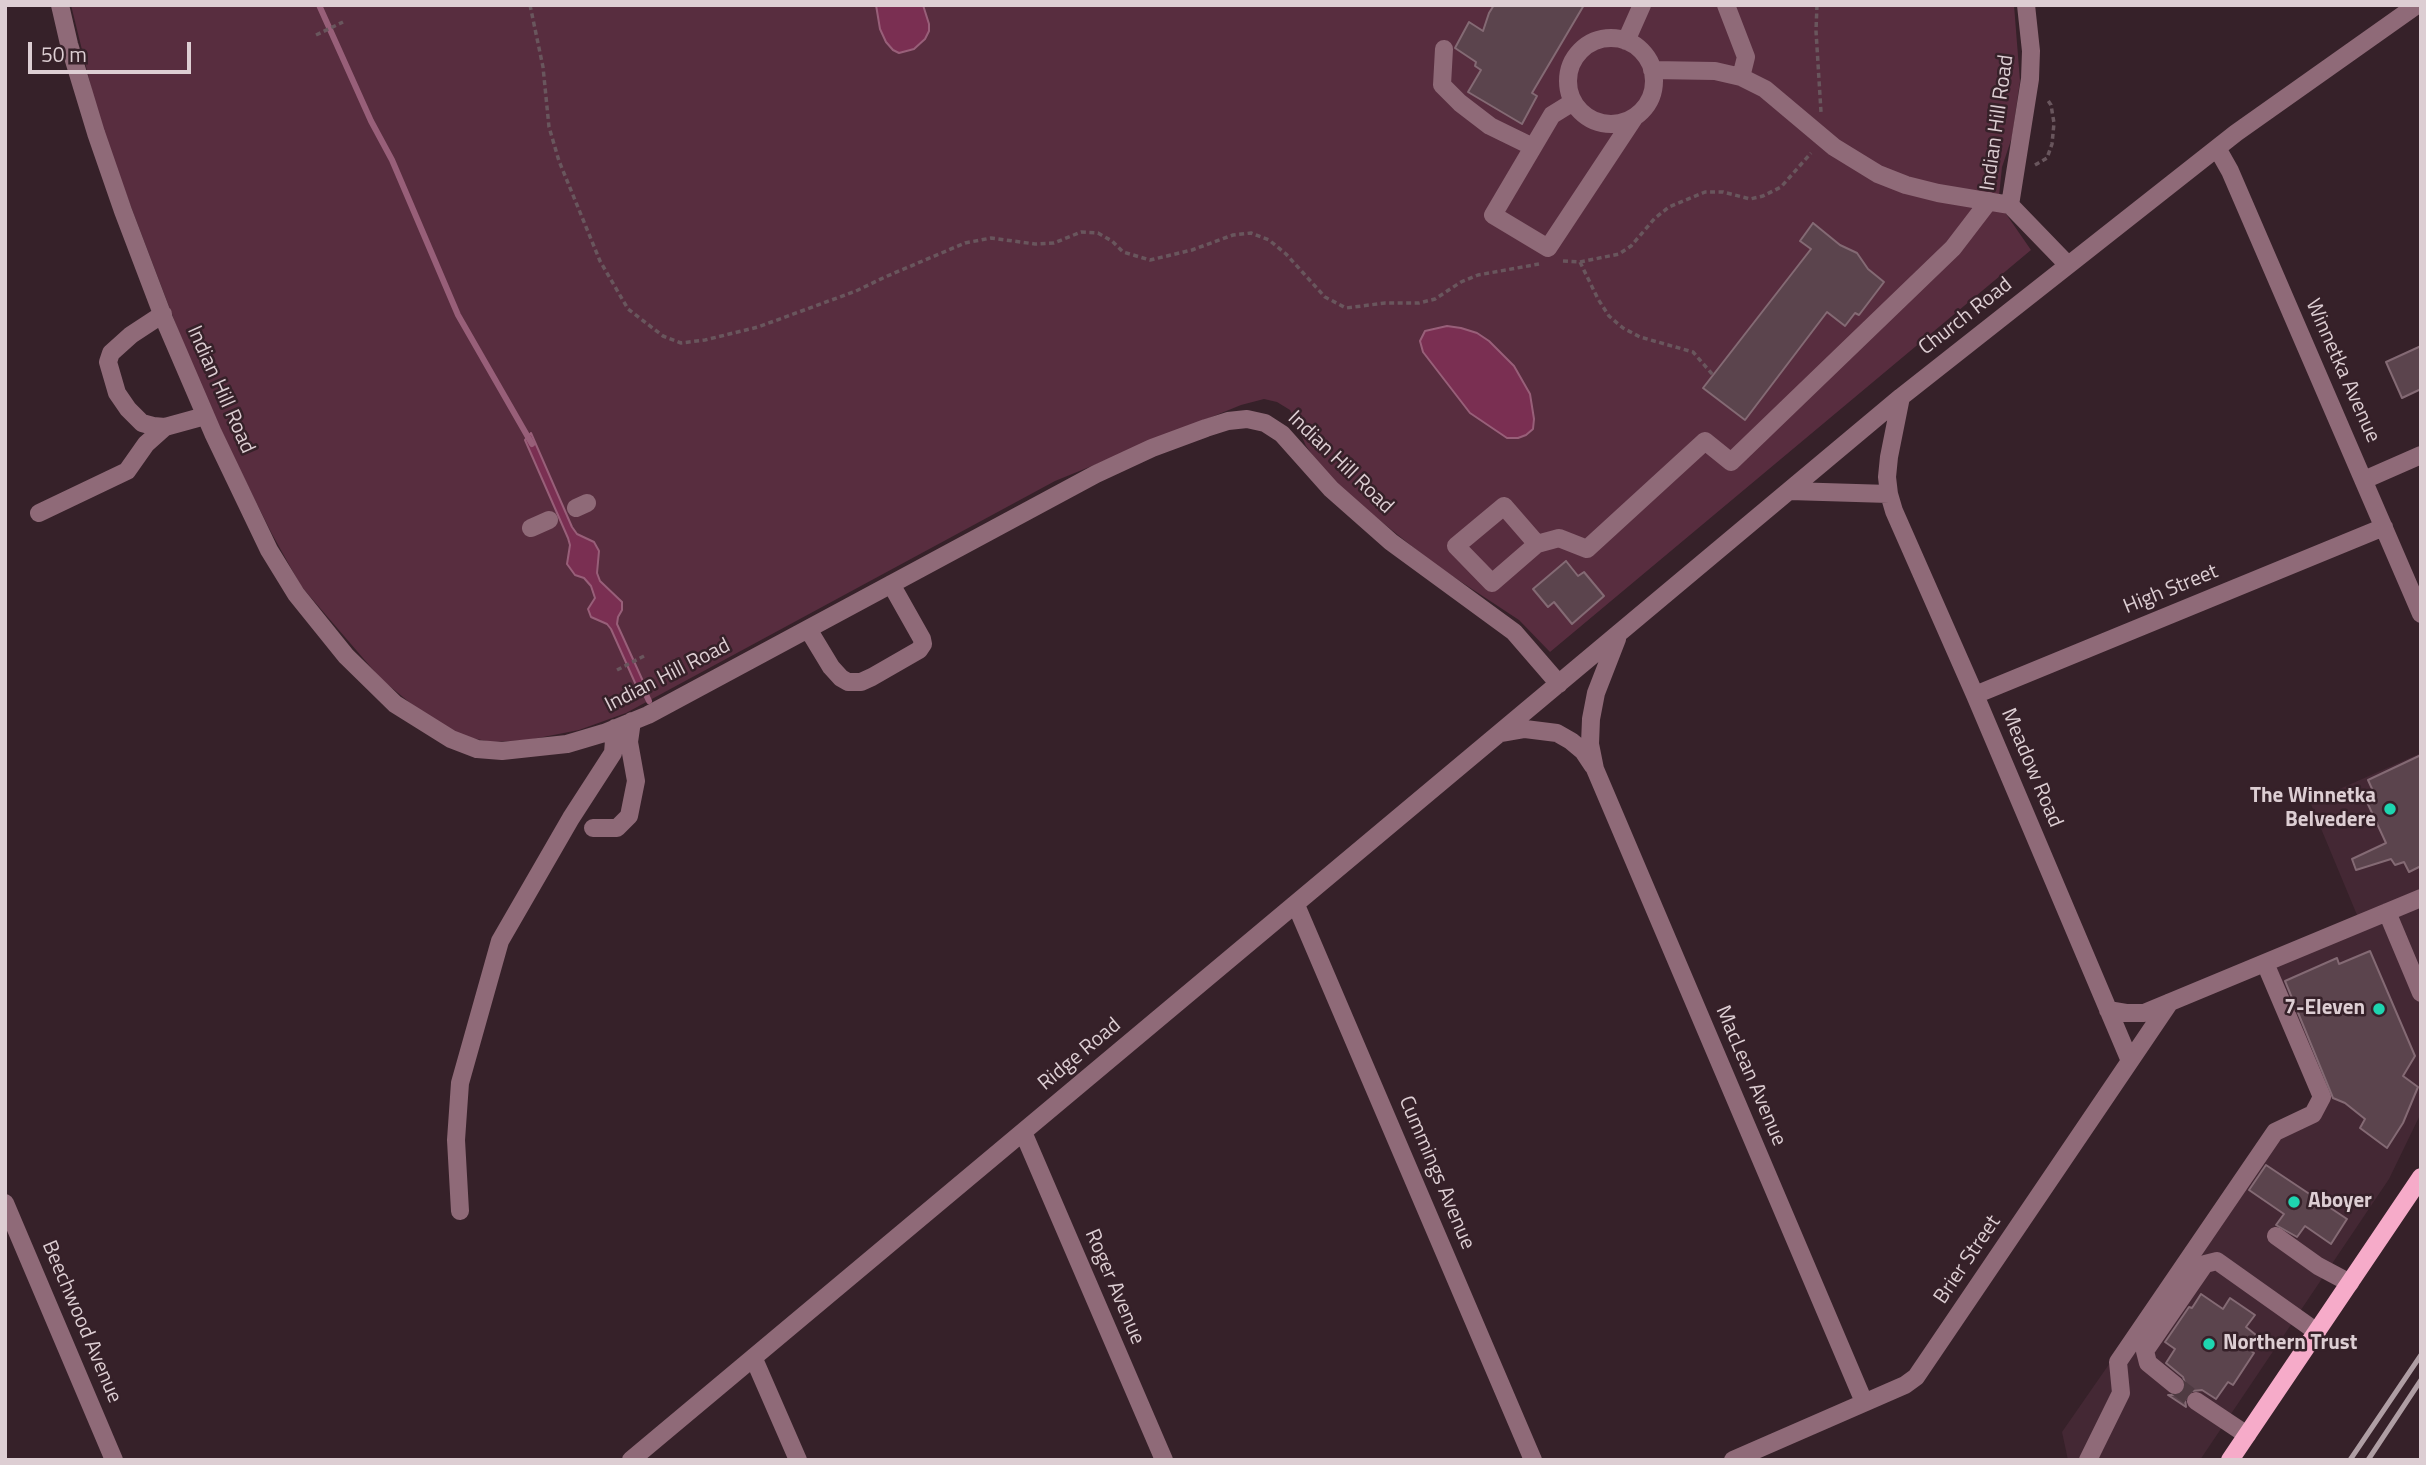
<!DOCTYPE html>
<html>
<head>
<meta charset="utf-8">
<style>
  body { margin:0 }
  #map { position:relative; width:2426px; height:1465px; overflow:hidden; background:#362129; font-family:"Titillium Web",sans-serif }
  canvas { display:block }
  .frame { position:absolute; inset:0; border:7px solid #ddced3; pointer-events:none }
  .scale { position:absolute; left:28px; top:42px; width:163px; height:32px; box-sizing:border-box; border:4px solid #ddced3; border-top:0; padding-left:9px; font-size:21px; line-height:24px; white-space:nowrap; color:#ddced3; -webkit-text-stroke:5px #362129; paint-order:stroke }
</style>
</head>
<body>
<div id="map">
<canvas width="2426" height="1465"></canvas>
<div class="frame"></div>
<div class="scale">50 m</div>
</div>
<script>
const ctx = document.querySelector('canvas').getContext('2d');
ctx.lineJoin = 'round';
function fillPath(path, color) { ctx.fillStyle = color; ctx.fill(path, 'evenodd'); }
const shape = rows => new Path2D(rows.map(r => 'M' + r).join(''));
function strokePath(path, color, width, dash) { ctx.strokeStyle = color; ctx.lineWidth = width; ctx.lineCap = dash ? 'butt' : 'round'; ctx.setLineDash(dash || []); ctx.stroke(path); }
function label(font, color, halo, rows, align = 'center') {
  ctx.font = font + ' "Titillium Web",sans-serif'; ctx.lineWidth = 5; ctx.setLineDash([]); ctx.textBaseline = 'middle'; ctx.strokeStyle = halo; ctx.fillStyle = color; for (const [text, x, y, turn = 0] of rows) {
    ctx.save(); ctx.translate(x, y); ctx.rotate((+turn || 0) * Math.PI / 180); ctx.textAlign = isNaN(turn) ? turn : align; if (halo) ctx.strokeText(text, 0, 0); ctx.fillText(text, 0, 0); ctx.restore();
  }
}
const built = shape([
  [2421,753,2421,1113,2389,1179,2200,1460,2068,1460,2062,1432,2266,1138,2324,1097,2270,965,2362,927,2310,802]
]);
const green = shape([
  [71,5,2014,5,2020,81,2012,137,2002,167,1999,196,2004,211,2031,250,1550,652,1519,620,1434,564,1352,498,1321,467,1306,446,1290,410,1277,402,1264,399,1241,405,1055,481,626,713,579,730,528,740,492,742,461,736,426,716,381,679,301,586,272,534,223,436,181,338,114,162,95,103]
]);
const water = shape([
  [876,5,923,5,929,24,929,31,925,39,914,49,899,53,893,50,886,42,880,29,876,5],
  [1447,326,1461,328,1477,333,1489,341,1514,366,1530,394,1534,419,1533,429,1526,435,1518,438,1507,438,1470,413,1423,352,1420,341,1425,331,1447,326],
  [531,433,572,527,577,534,594,542,599,551,597,573,600,581,622,602,622,610,618,617,617,624,647,690,640,694,611,629,607,624,591,617,588,609,595,598,591,586,584,578,575,575,567,564,570,545,568,538,525,440,531,433]
]);
const stream = shape([
  [319,5,371,121,392,160,458,315,532,444],
  [642,686,649,701]
]);
const building = shape([
  [1494,5,1584,5,1532,93,1537,96,1522,124,1468,92,1481,70,1475,66,1476,62,1455,48,1469,22,1483,31,1489,13,1494,5],
  [1813,223,1840,245,1857,253,1868,269,1884,282,1859,315,1855,313,1845,326,1827,312,1745,420,1703,388,1811,249,1800,241,1813,223],
  [2421,346,2421,389,2402,398,2386,362,2421,346],
  [1566,561,1578,576,1584,572,1604,596,1572,624,1554,602,1548,607,1533,589,1566,561],
  [2421,755,2421,866,2409,872,2404,862,2395,865,2391,859,2356,870,2352,859,2386,843,2366,800,2368,800,2366,793,2373,791,2368,780,2421,755],
  [2370,951,2415,1056,2403,1076,2418,1087,2403,1123,2387,1148,2360,1128,2365,1119,2345,1103,2333,1098,2285,981,2337,958,2339,964,2370,951],
  [2266,1165,2347,1219,2331,1244,2305,1226,2297,1237,2276,1225,2284,1214,2249,1190,2266,1165],
  [2201,1294,2223,1309,2230,1298,2255,1315,2246,1327,2256,1335,2247,1348,2254,1353,2233,1385,2228,1382,2216,1399,2202,1390,2192,1391,2185,1400,2186,1407,2168,1395,2180,1395,2186,1386,2183,1377,2166,1363,2175,1349,2165,1342,2189,1307,2192,1308,2201,1294]
]);
const minorTunnel = shape([
  [2175,1385,2196,1401]
]);
const path = shape([
  [530,5,543,67,549,127,559,161,600,261,628,309,663,336,681,343,705,340,758,327,856,291,885,277,965,243,991,238,1035,244,1054,243,1081,232,1098,233,1112,241,1123,252,1150,260,1192,250,1233,235,1251,233,1269,240,1286,254,1325,297,1346,308,1385,303,1419,303,1435,299,1461,282,1478,275,1539,264],
  [1817,5,1816,31,1821,112],
  [316,35,343,22],
  [2035,165,2047,158,2052,144,2054,123,2051,105,2047,99],
  [1563,261,1580,262,1619,254,1631,246,1655,218,1669,207,1705,192,1723,192,1750,199,1763,196,1781,187,1811,153],
  [1580,262,1598,299,1609,316,1623,328,1640,337,1693,352,1713,375],
  [617,670,644,656]
]);
const minor = shape([
  [60,5,69,44,96,133,123,211,164,319,213,433,269,550,296,594,346,656,395,704,451,739,477,749,502,751,567,744,604,733,648,715,1096,474,1152,448,1206,428,1228,421,1247,419,1265,423,1282,434,1331,489,1391,542,1514,632,1559,684],
  [1726,5,1746,57,1741,77],
  '1568 81a43 43 0 1 1 86 0a43 43 0 1 1-86 0Z',
  [1626,41,1642,5],
  [1444,49,1442,85,1460,103,1490,126,1533,147],
  [1652,70,1715,71,1741,77,1765,89,1834,147,1878,174,1906,185,1938,193,2010,205],
  [1573,102,1552,115,1493,215,1548,248,1634,118],
  [2217,148,2230,171,2421,614],
  [2010,205,2030,79,2031,51,2026,5],
  [2010,205,2068,265],
  [163,314,131,335,111,353,108,362,117,393,128,409,142,423,153,426,165,427,205,416],
  [1901,397,1889,457,1887,477,1889,494,1894,511,1975,695,2130,1061],
  [2364,480,2421,455],
  [1790,491,1889,494],
  [576,508,587,503],
  [39,513,127,471,146,444,165,427],
  [531,528,549,520],
  [1537,544,1504,506,1456,546,1492,583,1537,544,1559,538,1587,549,1705,441,1731,462,1953,248,1989,201],
  [808,629,831,667,841,678,848,682,861,682,872,677,919,650,923,644,922,639,891,584],
  [1617,639,1596,693,1591,719,1590,744,1595,769,1864,1402],
  [1975,695,2384,527],
  [1502,733,1525,729,1557,733,1571,741,1583,751,1593,766],
  [593,828,617,828,629,816,636,781,629,742,632,721],
  [1296,905,1533,1460],
  [2387,912,2421,993],
  [2108,1010,2126,1013,2144,1013,2421,898],
  [1023,1132,1164,1460],
  [5,1203,114,1460],
  [460,1211,456,1140,460,1083,500,941,571,818,613,753,615,728],
  [2276,1236,2318,1266,2350,1283],
  [754,1359,798,1460],
  [2175,1385,2148,1363,2145,1351,2205,1264,2217,1261,2317,1332],
  [2196,1401,2247,1435],
  [631,1460,1901,397,2236,133,2417,5],
  [1733,1460,1905,1385,1916,1377,2170,1002],
  [2088,1460,2121,1393,2118,1362,2275,1132,2313,1114,2322,1097,2265,963]
]);
const major = shape([
  [2230,1460,2421,1177]
]);
const rail = shape([
  [2350,1460,2421,1355],
  [2368,1460,2421,1380]
]);
const markers = [
  [2390,809,7,"#1ed5b0"],
  [2379,1009,7,"#1ed5b0"],
  [2294,1202,7,"#1ed5b0"],
  [2209,1344,7,"#1ed5b0"]
];
const streetNames = [
  ["Indian Hill Road",1998,123,-82],
  ["Church Road",1966,317,-38],
  ["Winnetka Avenue",2342,371,66],
  ["Indian Hill Road",220,390,66],
  ["Indian Hill Road",1340,463,44],
  ["High Street",2171,590,-22],
  ["Indian Hill Road",668,676,-27],
  ["Meadow Road",2031,768,67],
  ["Ridge Road",1080,1055,-40],
  ["MacLean Avenue",1750,1076,67],
  ["Cummings Avenue",1436,1173,67],
  ["Brier Street",1968,1260,-56],
  ["Roger Avenue",1114,1287,67],
  ["Beechwood Avenue",81,1322,67]
];
const poiNames = [
  ["The Winnetka",2376,797],
  ["Belvedere",2376,821],
  ["7-Eleven",2365,1009],
  ["Aboyer",2308,1202,"left"],
  ["Northern Trust",2223,1344,"left"]
];
fillPath(built, '#442834');
fillPath(green, '#582d3f');
fillPath(water, '#7a2f52');
strokePath(water, '#985f79', 2);
strokePath(stream, '#985f79', 6);
fillPath(building, '#5b444d');
strokePath(building, '#846a74', 2);
strokePath(minorTunnel, '#4f3b42', 18, [18, 9]);
strokePath(path, '#69565d', 3.5, [5, 3.5]);
strokePath(minor, '#8f6a78', 18);
strokePath(major, '#f6abc9', 18);
strokePath(rail, '#af9ea4', 5);
for (const [x, y, r, color] of markers) { const dot = new Path2D(); dot.arc(x, y, r, 0, 2 * Math.PI); ctx.fillStyle = color; ctx.fill(dot); strokePath(dot, '#362129', 2.5); }
label('21px', '#ddced3', '#362129', streetNames);
label('bold 21px', '#ddced3', '#362129', poiNames, 'right');
</script>
</body>
</html>
